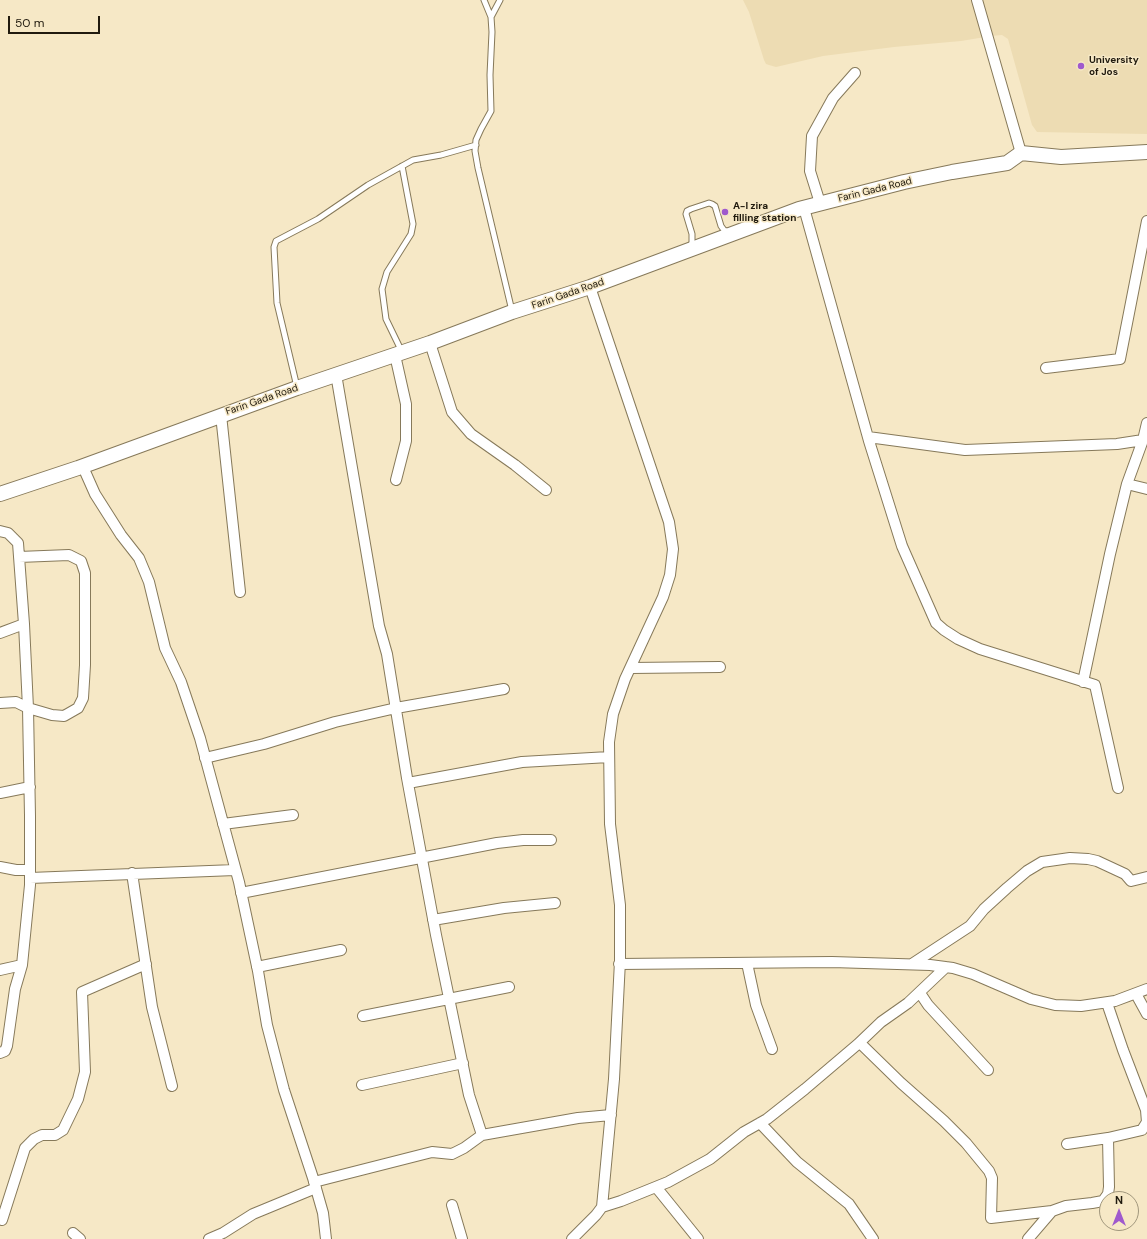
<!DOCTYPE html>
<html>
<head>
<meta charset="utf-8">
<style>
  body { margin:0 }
  #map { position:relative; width:1147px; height:1239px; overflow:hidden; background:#f6e8c6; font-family:"DM Sans",sans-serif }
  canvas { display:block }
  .north { position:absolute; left:1099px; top:1191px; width:40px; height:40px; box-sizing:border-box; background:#f6e8c6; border:1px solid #a0967c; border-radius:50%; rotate:0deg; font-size:11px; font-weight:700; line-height:16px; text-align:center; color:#201a0e }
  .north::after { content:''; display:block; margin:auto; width:14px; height:18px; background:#9f59cd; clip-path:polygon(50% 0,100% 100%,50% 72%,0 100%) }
  .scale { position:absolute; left:8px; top:16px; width:92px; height:18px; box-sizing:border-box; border:2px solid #201a0e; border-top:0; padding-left:5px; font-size:12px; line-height:14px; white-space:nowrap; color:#201a0e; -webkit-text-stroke:3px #f6e8c6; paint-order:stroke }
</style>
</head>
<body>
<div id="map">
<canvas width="1147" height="1239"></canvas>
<div class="north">N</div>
<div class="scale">50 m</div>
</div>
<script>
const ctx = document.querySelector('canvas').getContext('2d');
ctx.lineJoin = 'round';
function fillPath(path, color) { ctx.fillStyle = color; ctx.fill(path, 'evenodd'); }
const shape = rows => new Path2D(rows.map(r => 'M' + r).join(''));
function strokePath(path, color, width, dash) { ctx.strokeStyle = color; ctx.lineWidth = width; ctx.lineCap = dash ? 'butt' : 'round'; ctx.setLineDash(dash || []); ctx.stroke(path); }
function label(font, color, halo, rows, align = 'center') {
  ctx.font = font + ' "DM Sans",sans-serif'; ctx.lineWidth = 3; ctx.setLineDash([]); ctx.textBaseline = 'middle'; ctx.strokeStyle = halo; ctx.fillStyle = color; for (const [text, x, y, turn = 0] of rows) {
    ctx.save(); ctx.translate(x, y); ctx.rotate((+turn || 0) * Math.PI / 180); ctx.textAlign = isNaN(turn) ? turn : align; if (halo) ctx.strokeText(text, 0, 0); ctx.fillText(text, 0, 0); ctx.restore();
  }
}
const built = shape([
  [743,0,1147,0,1147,134,1037,132,1032,125,1008,39,1002,35,991,36,961,41,894,47,823,56,776,67,769,65,766,64,764,60,749,12]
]);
const lane = shape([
  [484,0,491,17,492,32,490,75,491,111,481,129,476,140,475,151,478,168,512,311],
  [491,17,500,0],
  [402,166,413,224,411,234,387,272,382,289,386,319,402,352],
  [691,246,692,242,692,234,686,214,687,211,691,209,709,203,712,204,715,206,721,226,724,230,729,232],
  [297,387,277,303,274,247,276,241,318,219,368,185,413,160,441,155,476,145]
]);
const street = shape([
  [977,0,1021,153],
  [820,203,810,171,812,136,833,98,855,73],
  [804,208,869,441,902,546,936,623,944,630,958,639,980,649,1095,685,1118,788],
  [430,343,452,412,471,434,515,465,546,490],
  [395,355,406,404,406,441,396,480],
  [1046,368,1120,359,1147,221],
  [336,374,379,626,387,654,407,778,436,935,469,1095,482,1135,578,1118,611,1115],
  [221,415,240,592],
  [868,437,965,450,1117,444,1143,440],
  [83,467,95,494,121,535,139,558,149,582,165,648,181,682,200,738,239,882,258,971,267,1025,284,1090,313,1178,323,1213,326,1239],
  [1127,484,1147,489],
  [0,531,8,533,18,543,24,624,28,708,30,816,30,885,22,965,15,989,7,1046,5,1051,0,1053],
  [0,633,24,624],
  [631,668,720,667],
  [1083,682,1110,554,1127,484,1143,440,1147,423],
  [0,703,16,702,28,708,52,715,64,716,78,708,83,698,85,665,85,573,81,561,69,555,19,557],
  [205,758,264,744,335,722,396,708,504,689],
  [408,783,522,762,609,757],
  [0,793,30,787],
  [223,824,293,815],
  [0,867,16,870,30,870],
  [132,873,152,1007,172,1086],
  [30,878,235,870],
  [241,893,497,843,523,840,551,840],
  [433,920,504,908,555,903],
  [747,963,756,1005,772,1049],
  [619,964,832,962,930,965,953,968,973,974,1031,999,1055,1005,1081,1006,1115,1001,1147,989],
  [912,964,970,926,984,909,1007,888,1027,871,1042,862,1070,858,1088,859,1097,861,1125,874,1131,881,1147,877],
  [257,967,341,950],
  [0,970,22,965],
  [920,993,928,1005,988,1070],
  [1136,994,1147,1014],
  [363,1016,509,987],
  [860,1043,901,1083,944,1121,966,1143,989,1171,992,1178,991,1218,1052,1211],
  [362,1085,463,1063],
  [760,1123,797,1162,849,1204,873,1239],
  [1067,1144,1108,1138,1142,1130,1147,1122,1146,1110,1123,1050,1107,1003],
  [314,1182,432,1152,452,1154,464,1148,482,1135],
  [656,1187,698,1239],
  [452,1205,462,1239],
  [602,1207,621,1201,668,1182,710,1159,744,1132,767,1119,805,1089,858,1044,881,1022,908,1003,946,967],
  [2,1220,25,1148,34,1139,42,1135,55,1135,63,1130,78,1099,85,1072,82,992,146,964],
  [73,1233,80,1239],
  [209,1239,223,1233,253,1214,316,1188],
  [572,1239,596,1215,602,1207,614,1079,620,961,620,905,610,824,609,742,613,714,625,679,663,597,670,575,673,549,669,522,590,287],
  [1028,1239,1052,1211,1066,1206,1092,1203,1103,1201,1108,1194,1109,1187,1108,1138]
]);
const secondary = shape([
  [0,494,78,468,297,388,430,343,512,312,590,287,799,209,904,182,952,172,1007,163,1021,153,1061,157,1147,152]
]);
const markers = [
  [1081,66,4,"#9f59cd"],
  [725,212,4,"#9f59cd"]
];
const poiNames = [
  ["University",1089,60],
  ["of Jos",1089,72],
  ["A-l zira",733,206],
  ["filling station",733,218]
];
const streetNames = [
  ["Farin Gada Road",875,190,-14],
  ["Farin Gada Road",568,294,-19],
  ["Farin Gada Road",262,400,-19]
];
fillPath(built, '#eddcb3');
strokePath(lane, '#86795a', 7);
strokePath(street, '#86795a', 12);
strokePath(secondary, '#86795a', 16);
strokePath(lane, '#fff', 5);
strokePath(street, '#fff', 10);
strokePath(secondary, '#fff', 14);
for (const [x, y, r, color] of markers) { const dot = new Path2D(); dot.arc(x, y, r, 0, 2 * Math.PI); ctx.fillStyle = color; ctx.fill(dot); strokePath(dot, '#f6e8c6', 1.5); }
label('bold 10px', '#201a0e', '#f6e8c6', poiNames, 'left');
label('10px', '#201a0e', '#f6e8c6', streetNames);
</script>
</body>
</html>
